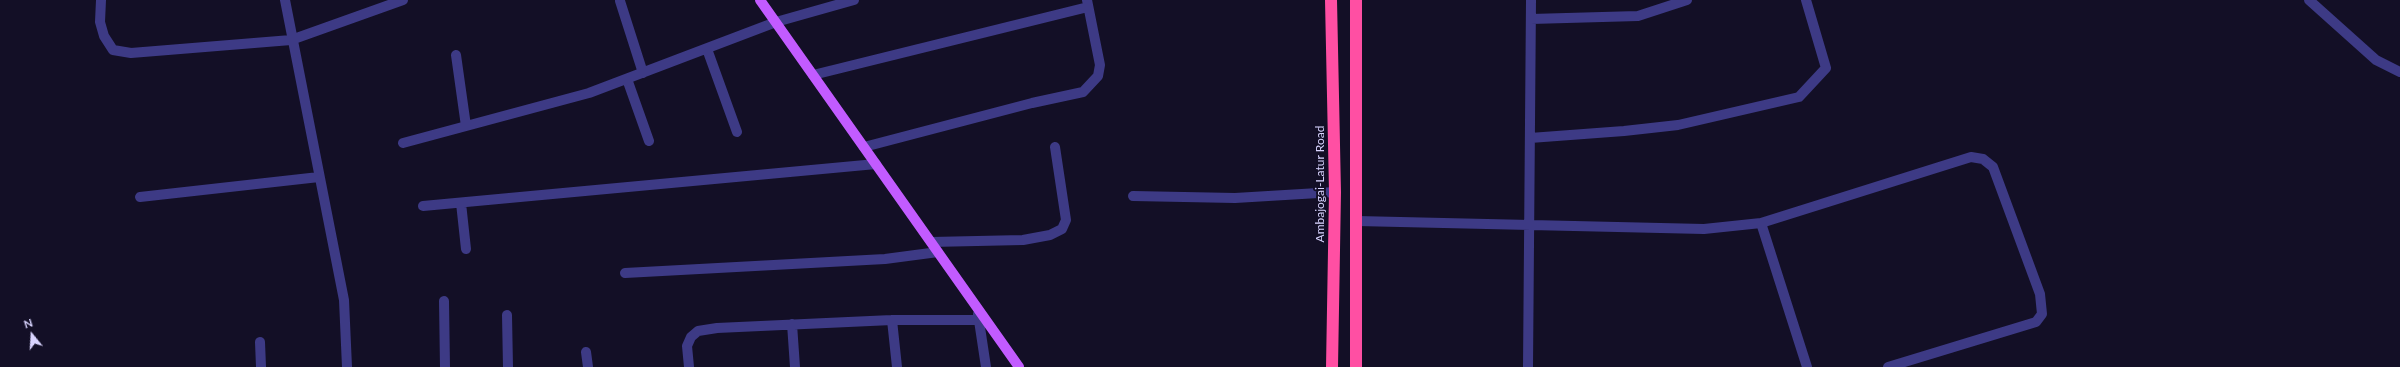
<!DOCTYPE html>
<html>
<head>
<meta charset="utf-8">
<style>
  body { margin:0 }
  #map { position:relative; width:2400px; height:367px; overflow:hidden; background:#130f26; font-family:Lato,sans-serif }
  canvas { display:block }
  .north { position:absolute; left:12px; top:315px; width:40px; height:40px; -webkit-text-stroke:3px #130f26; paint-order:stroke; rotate:342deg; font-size:11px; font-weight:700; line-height:16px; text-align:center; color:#d9d4ff }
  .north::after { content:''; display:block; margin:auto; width:14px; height:18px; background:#d9d4ff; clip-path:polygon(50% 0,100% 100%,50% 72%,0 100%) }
</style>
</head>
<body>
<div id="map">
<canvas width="2400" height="367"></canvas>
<div class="north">N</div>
</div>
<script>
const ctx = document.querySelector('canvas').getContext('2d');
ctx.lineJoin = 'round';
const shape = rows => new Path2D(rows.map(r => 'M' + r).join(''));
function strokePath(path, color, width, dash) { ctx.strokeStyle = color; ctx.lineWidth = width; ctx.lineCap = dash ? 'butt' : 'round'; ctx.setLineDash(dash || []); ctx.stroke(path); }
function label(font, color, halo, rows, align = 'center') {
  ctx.font = font + ' Lato,sans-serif'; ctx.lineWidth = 4; ctx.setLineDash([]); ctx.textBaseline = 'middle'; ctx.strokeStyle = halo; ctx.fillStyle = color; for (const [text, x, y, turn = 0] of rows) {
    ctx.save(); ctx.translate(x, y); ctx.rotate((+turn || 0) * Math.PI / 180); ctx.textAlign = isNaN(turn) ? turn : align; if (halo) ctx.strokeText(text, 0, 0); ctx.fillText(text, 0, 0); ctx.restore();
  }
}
const minor = shape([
  [101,0,100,22,104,36,113,50,131,53,291,40,403,0],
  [285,0,344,300,347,367],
  [2309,0,2376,60,2400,72],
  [620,1,643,73],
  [1531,19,1638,16,1687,0],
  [707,49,737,132],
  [456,55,466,126],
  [813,75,1088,7],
  [627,79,649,141],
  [1530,138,1624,131,1678,125,1799,97,1826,68,1806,0],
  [403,143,589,93,776,22,854,0],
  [864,147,1032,103,1083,92,1098,76,1100,65,1087,0],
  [1133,196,1235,198,1335,192],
  [140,197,319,177],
  [461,203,466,249],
  [423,206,876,164],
  [1357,221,1704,229,1761,223,1971,157,1983,159,1993,167,2040,294,2042,314,2036,322,1888,367],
  [1761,223,1807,367],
  [931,242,1023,240,1050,235,1062,229,1066,220,1055,147],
  [625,273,885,259,938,252],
  [444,301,445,367],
  [978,314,986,367],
  [507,315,508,367],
  [892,320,897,367],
  [792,324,795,367],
  [260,342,261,367],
  [586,352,588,367],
  [689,367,687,346,691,337,698,331,717,328,892,320,979,320],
  [1528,367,1531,0]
]);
const major = shape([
  [760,0,1019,367]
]);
const highway = shape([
  [1331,0,1335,192,1332,367],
  [1356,367,1356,0]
]);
const streetNames = [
  ["Ambajogai-Latur Road",1320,184,-90]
];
strokePath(minor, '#3d3a85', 10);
strokePath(major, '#c25bff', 10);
strokePath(highway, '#ff4fa3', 12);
label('12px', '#d9d4ff', '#130f26', streetNames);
</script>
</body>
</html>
